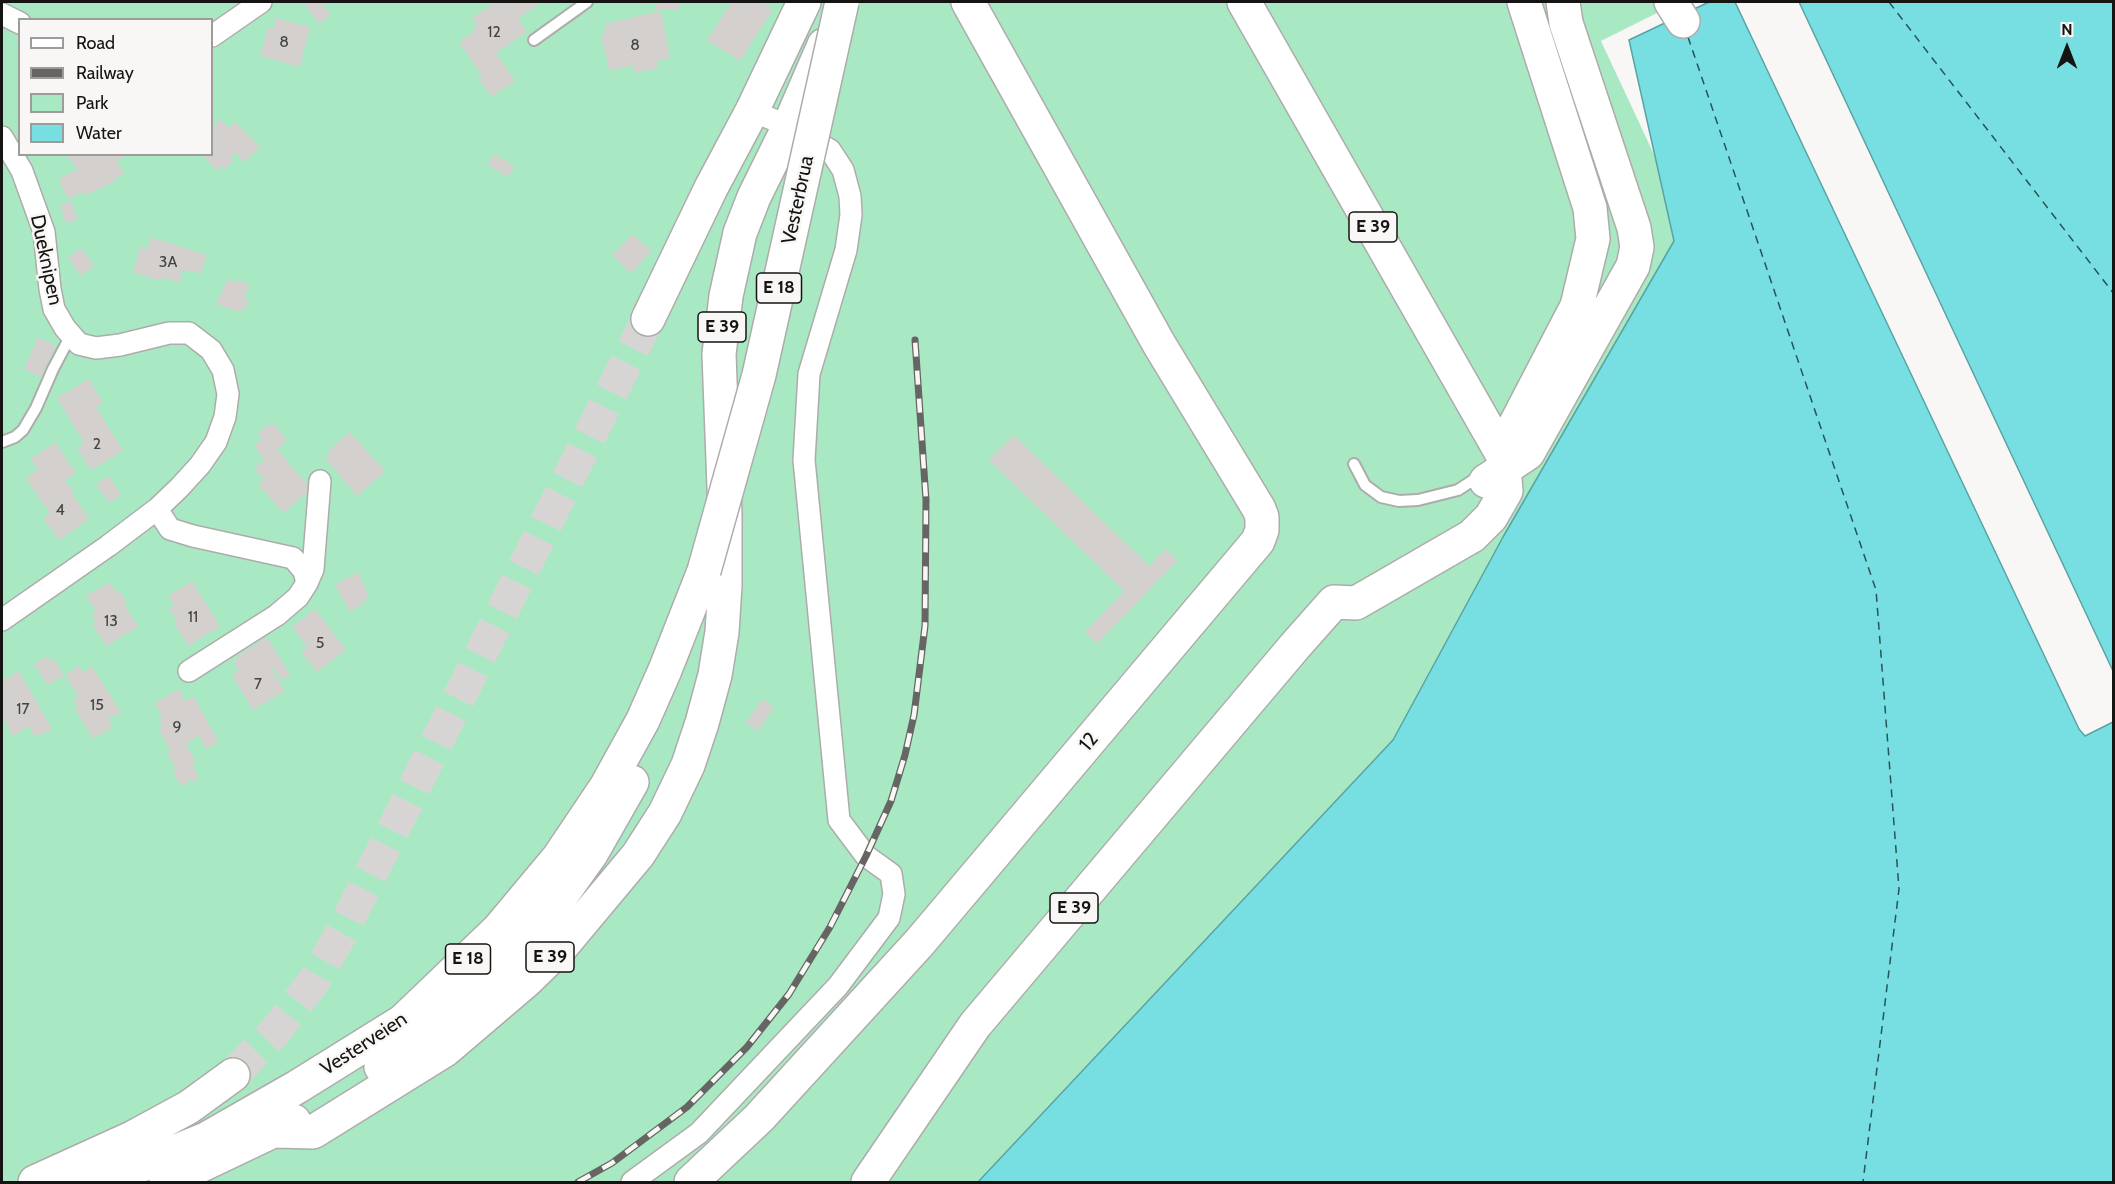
<!DOCTYPE html>
<html>
<head>
<meta charset="utf-8">
<style>
  body { margin:0 }
  #map { position:relative; width:2115px; height:1184px; overflow:hidden; background:#f9f7f5; font-family:Cabin,sans-serif }
  canvas { display:block }
  .frame { position:absolute; inset:0; border:3px solid #151413; pointer-events:none }
  .legend { position:absolute; left:18px; top:18px; width:195px; height:138px; box-sizing:border-box; background:#f9f7f5; border:2px solid #9e9c9b; margin:0; padding:8px 10px; list-style:none; font-size:18px; color:#151413 }
  .legend li { display:flex; align-items:center; gap:12px; height:30px }
  .legend b { width:30px; border:2px solid #9e9c9b }
  .north { position:absolute; left:2037px; top:18px; width:60px; height:60px; -webkit-text-stroke:4px #f9f7f5; paint-order:stroke; rotate:0deg; font-size:16px; font-weight:700; line-height:24px; text-align:center; color:#151413 }
  .north::after { content:''; display:block; margin:auto; width:21px; height:27px; background:#151413; clip-path:polygon(50% 0,100% 100%,50% 72%,0 100%) }
</style>
</head>
<body>
<div id="map">
<canvas width="2115" height="1184"></canvas>
<div class="frame"></div>
<ul class="legend">
<li><b style="height:8px;background:#fff"></b>Road</li>
<li><b style="height:8px;background:#666563"></b>Railway</li>
<li><b style="height:16px;background:#a8e9c4"></b>Park</li>
<li><b style="height:16px;background:#77dfe2"></b>Water</li>
</ul>
<div class="north">N</div>
</div>
<script>
const ctx = document.querySelector('canvas').getContext('2d');
ctx.lineJoin = 'round';
function fillPath(path, color) { ctx.fillStyle = color; ctx.fill(path, 'evenodd'); }
const shape = rows => new Path2D(rows.map(r => 'M' + r).join(''));
function strokePath(path, color, width, dash) { ctx.strokeStyle = color; ctx.lineWidth = width; ctx.lineCap = dash ? 'butt' : 'round'; ctx.setLineDash(dash || []); ctx.stroke(path); }
function label(font, color, halo, rows, align = 'center') {
  ctx.font = font + ' Cabin,sans-serif'; ctx.lineWidth = 5; ctx.setLineDash([]); ctx.textBaseline = 'middle'; ctx.strokeStyle = halo; ctx.fillStyle = color; for (const [text, x, y, turn = 0] of rows) {
    ctx.save(); ctx.translate(x, y); ctx.rotate((+turn || 0) * Math.PI / 180); ctx.textAlign = isNaN(turn) ? turn : align; if (halo) ctx.strokeText(text, 0, 0); ctx.fillText(text, 0, 0); ctx.restore();
  }
}
const green = shape([
  [2,2,1679,2,1601,41,1694,240,1379,771,991,1182,2,1182],
  [20,20,212,20,212,154,20,154]
]);
const water = shape([
  [1709,2,1735,2,2079,729,2085,736,2113,722,2113,1182,978,1182,1393,740,1503,537,1674,241,1629,40,1709,2],
  [1799,2,2113,2,2113,671,1799,2]
]);
const ferry = shape([
  [1889,2,2114,294],
  [1688,37,1876,590,1899,889,1863,1182]
]);
const building = shape([
  [303,2,321,2,331,15,319,24],
  [496,2,542,2,518,18,527,32,496,53,515,81,492,97,478,78,482,76,459,42,475,31,473,27,477,25,472,18],
  [655,2,679,2,679,9,655,9],
  [732,2,761,2,773,9,740,61,707,40],
  [661,11,670,58,657,61,658,68,635,73,633,66,609,70,601,34,606,33,604,24],
  [276,18,310,27,300,67,260,56,268,28,273,29],
  [220,119,229,128,235,122,260,147,244,162,235,153,230,158,233,161,225,169,222,166,217,171,202,154,212,154,212,123,214,125],
  [67,154,124,154,125,156,117,160,124,174,114,179,116,181,97,190,84,195,82,192,68,199,58,179,77,170],
  [494,154,514,165,508,177,488,165],
  [71,201,78,219,66,223,60,205],
  [633,234,651,251,631,273,612,255],
  [151,237,207,255,201,273,183,270,179,283,162,277,161,281,133,272,140,246,147,249],
  [82,248,94,266,80,276,68,257],
  [227,280,236,283,237,280,249,284,244,299,249,300,245,310,241,308,240,312,216,304],
  [38,337,56,346,41,377,24,369],
  [89,379,103,403,96,407,123,451,91,470,77,448,84,443,57,398],
  [272,422,287,440,277,449,311,489,283,513,258,484,263,479,254,468,265,460,254,446,262,439,258,433],
  [350,432,385,471,357,496,325,458,331,452,329,450],
  [1014,435,1149,566,1166,549,1178,560,1097,644,1085,632,1124,591,989,460],
  [55,442,76,473,65,480,74,493,72,494,89,519,59,540,43,518,50,513,25,478,38,470,31,459],
  [109,476,121,495,109,503,96,484],
  [358,572,369,596,357,608,350,612,335,585],
  [192,581,220,626,188,646,174,623,177,621,169,609,174,605,168,596],
  [110,582,117,593,120,592,127,602,124,604,138,627,106,646,92,624,96,621,92,614,96,611,86,596],
  [315,609,346,650,317,672,301,652,308,647,292,627],
  [267,637,290,675,281,680,273,668,271,669,285,691,253,710,232,675,239,670,233,661,239,657,238,656],
  [48,656,51,662,55,659,64,676,47,685,37,667,35,669,33,665],
  [79,666,83,672,92,667,121,712,108,719,113,726,108,729,109,730,93,738,75,709,78,707,73,699,78,696,65,675],
  [19,671,52,729,35,737,29,726,13,736,2,715,2,681],
  [179,689,185,701,193,696,219,742,206,749,199,736,186,744,196,761,192,764,199,778,193,782,192,779,181,786,173,771,176,769,167,753,171,752,159,729,163,727,158,719,162,717,155,703],
  [762,699,774,707,758,731,746,723]
]);
const highwayTunnel = shape([
  [233,1075,273,1034,314,981,343,930,648,319]
]);
const lane = shape([
  [534,40,587,2],
  [2,442,15,437,23,430,36,408,53,369,71,335],
  [1354,464,1365,485,1381,497,1399,501,1418,500,1458,490,1481,475]
]);
const street = shape([
  [2,14,20,23],
  [212,36,261,2],
  [2,137,22,171,44,232,50,289,54,309,65,328,79,344,96,348,120,345,169,333,189,333,211,350,223,370,228,394,225,417,216,442,200,465,179,488,157,509,108,546,2,620],
  [157,509,170,529,193,536,293,558,304,571,307,583,298,597,277,615,189,671],
  [307,583,313,569,320,481],
  [632,1182,699,1133,838,986,889,918,894,894,891,874,866,856,839,820,804,460,809,374,846,250,851,215,850,196,843,170,830,150,789,126,752,111]
]);
const highway = shape([
  [1244,2,1501,452],
  [1671,2,1683,21],
  [648,319,711,188,752,111,804,2],
  [1501,452,1577,306,1593,239,1590,208,1524,2],
  [1486,481,1528,453,1633,266,1637,247,1634,228,1566,23,1563,2],
  [381,1067,422,1036,479,987,554,906,591,854,632,782],
  [276,1131,313,1132,445,1050,526,981,562,946,638,855,665,813,688,765,702,723,715,675,722,632,725,585,725,514,719,354,726,296,740,233,754,197,789,126,824,45],
  [35,1182,132,1138,189,1107,233,1075],
  [91,1182,142,1165,206,1139,297,1087,403,1021,498,930,559,857,606,787,643,720,665,670,704,571],
  [166,1182,294,1121],
  [691,1182,759,1118,920,942,1258,541,1262,530,1262,517,1259,509,1159,344,968,2],
  [868,1182,975,1025,1295,646,1334,602,1356,603,1472,536,1491,517,1506,491,1504,468]
]);
const rail = shape([
  [578,1182,612,1163,687,1107,747,1047,789,994,830,927,866,856,891,801,905,755,914,715,925,626,926,500,915,340]
]);
const highwayBridge = shape([
  [704,571,759,375,842,2]
]);
const numberNames = [
  ["12",494,32],
  ["8",284,42],
  ["8",635,45],
  ["3A",168,262],
  ["2",97,444],
  ["4",60,510],
  ["11",193,617],
  ["13",111,621],
  ["5",320,643],
  ["7",258,684],
  ["15",97,705],
  ["17",23,709],
  ["9",177,727]
];
const shields = [
  [1373,227,48],
  [779,288,45],
  [722,327,48],
  [1074,908,48],
  [550,957,48],
  [468,959,45]
];
const shieldNames = [
  ["E 39",1373,227],
  ["E 18",779,288],
  ["E 39",722,327],
  ["E 39",1074,908],
  ["E 39",550,957],
  ["E 18",468,959]
];
const streetNames = [
  ["Vesterbrua",798,200,-78],
  ["Dueknipen",46,260,78],
  ["12",1089,742,-50],
  ["Vesterveien",364,1044,-33]
];
fillPath(green, '#a8e9c4');
fillPath(water, '#77dfe2');
strokePath(water, '#5aa2a4', 1.5);
strokePath(ferry, '#265556', 1.5, [8, 6]);
fillPath(building, '#d3d0ce');
strokePath(highwayTunnel, '#d7d5d3', 33, [33, 16]);
strokePath(lane, '#aeacaa', 14);
strokePath(street, '#aeacaa', 24);
strokePath(highway, '#aeacaa', 36);
strokePath(lane, '#fff', 10);
strokePath(street, '#fff', 21);
strokePath(highway, '#fff', 33);
strokePath(rail, '#666563', 7);
strokePath(rail, '#f9f7f5', 4.5, [14]);
strokePath(highwayBridge, '#aeacaa', 36, []);
strokePath(highwayBridge, '#fff', 33);
label('16px', '#444342', null, numberNames);
for (const [x, y, w] of shields) { const box = new Path2D(); box.roundRect(x - w / 2, y - 15, w, 30, 4.5); ctx.fillStyle = '#f9f7f5'; ctx.fill(box); strokePath(box, '#151413', 1.5); }
label('bold 18px', '#151413', null, shieldNames);
label('20px', '#151413', '#f9f7f5', streetNames);
</script>
</body>
</html>
